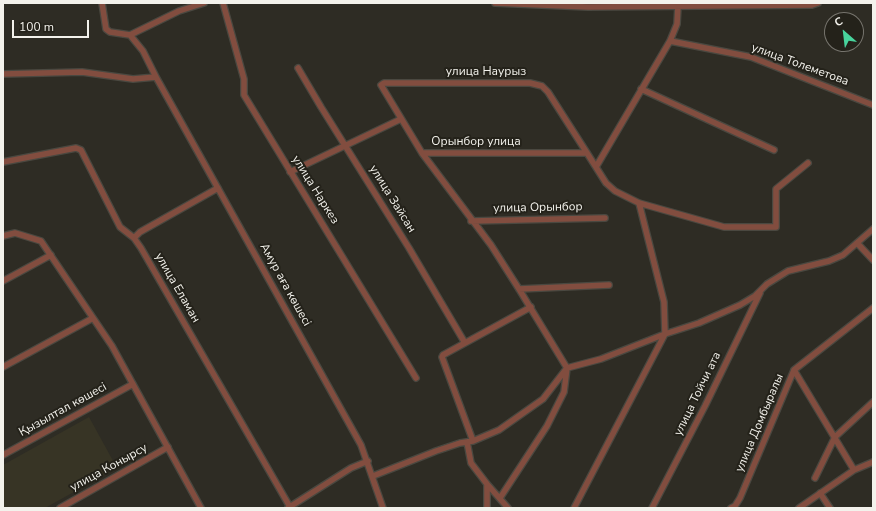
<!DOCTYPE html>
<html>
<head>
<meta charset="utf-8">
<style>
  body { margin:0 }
  #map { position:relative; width:876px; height:511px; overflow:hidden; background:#2e2c24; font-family:"Nunito Sans",sans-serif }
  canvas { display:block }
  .frame { position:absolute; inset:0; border:4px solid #f3f2ec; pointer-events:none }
  .north { position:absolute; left:824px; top:12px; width:40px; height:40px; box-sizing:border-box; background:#24221a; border:1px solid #77756e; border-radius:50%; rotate:332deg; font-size:11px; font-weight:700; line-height:16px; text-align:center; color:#f3f2ec }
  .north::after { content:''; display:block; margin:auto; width:14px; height:18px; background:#48d49d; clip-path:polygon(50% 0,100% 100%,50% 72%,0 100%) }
  .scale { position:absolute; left:12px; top:20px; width:77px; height:18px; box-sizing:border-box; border:2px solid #f3f2ec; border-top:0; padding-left:5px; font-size:12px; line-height:14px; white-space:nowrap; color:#f3f2ec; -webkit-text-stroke:3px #24221a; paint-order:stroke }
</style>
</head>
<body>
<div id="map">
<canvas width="876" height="511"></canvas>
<div class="frame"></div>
<div class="north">С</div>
<div class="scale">100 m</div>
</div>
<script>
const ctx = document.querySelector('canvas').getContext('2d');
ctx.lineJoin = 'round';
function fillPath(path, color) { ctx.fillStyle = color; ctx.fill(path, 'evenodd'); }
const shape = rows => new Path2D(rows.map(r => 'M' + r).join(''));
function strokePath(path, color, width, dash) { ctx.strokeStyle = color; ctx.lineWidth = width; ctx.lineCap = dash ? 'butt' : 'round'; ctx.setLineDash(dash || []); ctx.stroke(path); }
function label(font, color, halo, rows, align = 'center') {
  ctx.font = font + ' "Nunito Sans",sans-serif'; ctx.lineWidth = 4; ctx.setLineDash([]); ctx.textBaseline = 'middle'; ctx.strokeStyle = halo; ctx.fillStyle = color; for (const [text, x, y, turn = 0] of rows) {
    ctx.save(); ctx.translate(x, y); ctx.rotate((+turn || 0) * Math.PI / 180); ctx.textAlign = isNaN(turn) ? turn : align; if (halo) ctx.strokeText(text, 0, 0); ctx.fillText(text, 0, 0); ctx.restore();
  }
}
const built = shape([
  [89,417,117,468,45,508,3,508,3,465]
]);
const minor = shape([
  [223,3,244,79,244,95,416,378],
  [495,3,588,7,812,5,818,3],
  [130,35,179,11,204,3],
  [670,41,751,57,873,105],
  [298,68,321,107,409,248,465,343],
  [3,74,82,72,133,79,156,77,143,51,130,35,110,32,106,29,102,3],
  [156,77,361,445,383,508],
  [641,89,774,150],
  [422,153,491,245,519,289,567,368,564,392,547,426,500,498],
  [587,153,422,153,381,85,384,83,530,83,542,86,548,92,587,153,606,183,615,191,639,203,724,227,776,227,776,189,808,163],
  [3,162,76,148,81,150,120,227,134,238,141,248,290,507],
  [596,167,670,41,677,24,678,6],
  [290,172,401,119],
  [471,221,605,218],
  [3,236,15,233,41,241,112,346,201,508],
  [134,238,140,232,218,188],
  [858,244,873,260],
  [3,281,51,255],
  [519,289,609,285],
  [3,367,93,318],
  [794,370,854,470],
  [473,441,442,357,443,355,531,307],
  [467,442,471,463,487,484,487,508],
  [3,455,133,384],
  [373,476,436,451,460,443,473,441,499,430,543,399,567,368,601,359,665,334,699,323,740,305,755,296,767,284,788,271,829,261,843,255,873,229],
  [815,478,835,437,873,402],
  [487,484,508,508],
  [820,493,830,508],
  [60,508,168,447],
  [288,508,351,468,368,461],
  [574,508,665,334,664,302,639,203],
  [652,508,705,406,760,293],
  [731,508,735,506,740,498,794,370,873,308],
  [799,508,854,470,873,462]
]);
const streetNames = [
  ["улица Толеметова",800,65,20],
  ["улица Наурыз",486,72],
  ["Орынбор улица",476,142],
  ["улица Наркез",315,190,58],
  ["улица Зайсан",392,199,58],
  ["улица Орынбор",538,208,-1],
  ["Амур аға көшесі",285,285,61],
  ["улица Еламан",177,288,60],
  ["улица Тойчи ата",698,394,-64],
  ["Қызылтал көшесі",63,410,-29],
  ["улица Домбыралы",760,423,-67],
  ["улица Конырсу",109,468,-29]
];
fillPath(built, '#373425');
strokePath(minor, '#4a4840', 8);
strokePath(minor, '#824d3f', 5.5);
label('12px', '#f3f2ec', '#24221a', streetNames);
</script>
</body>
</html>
